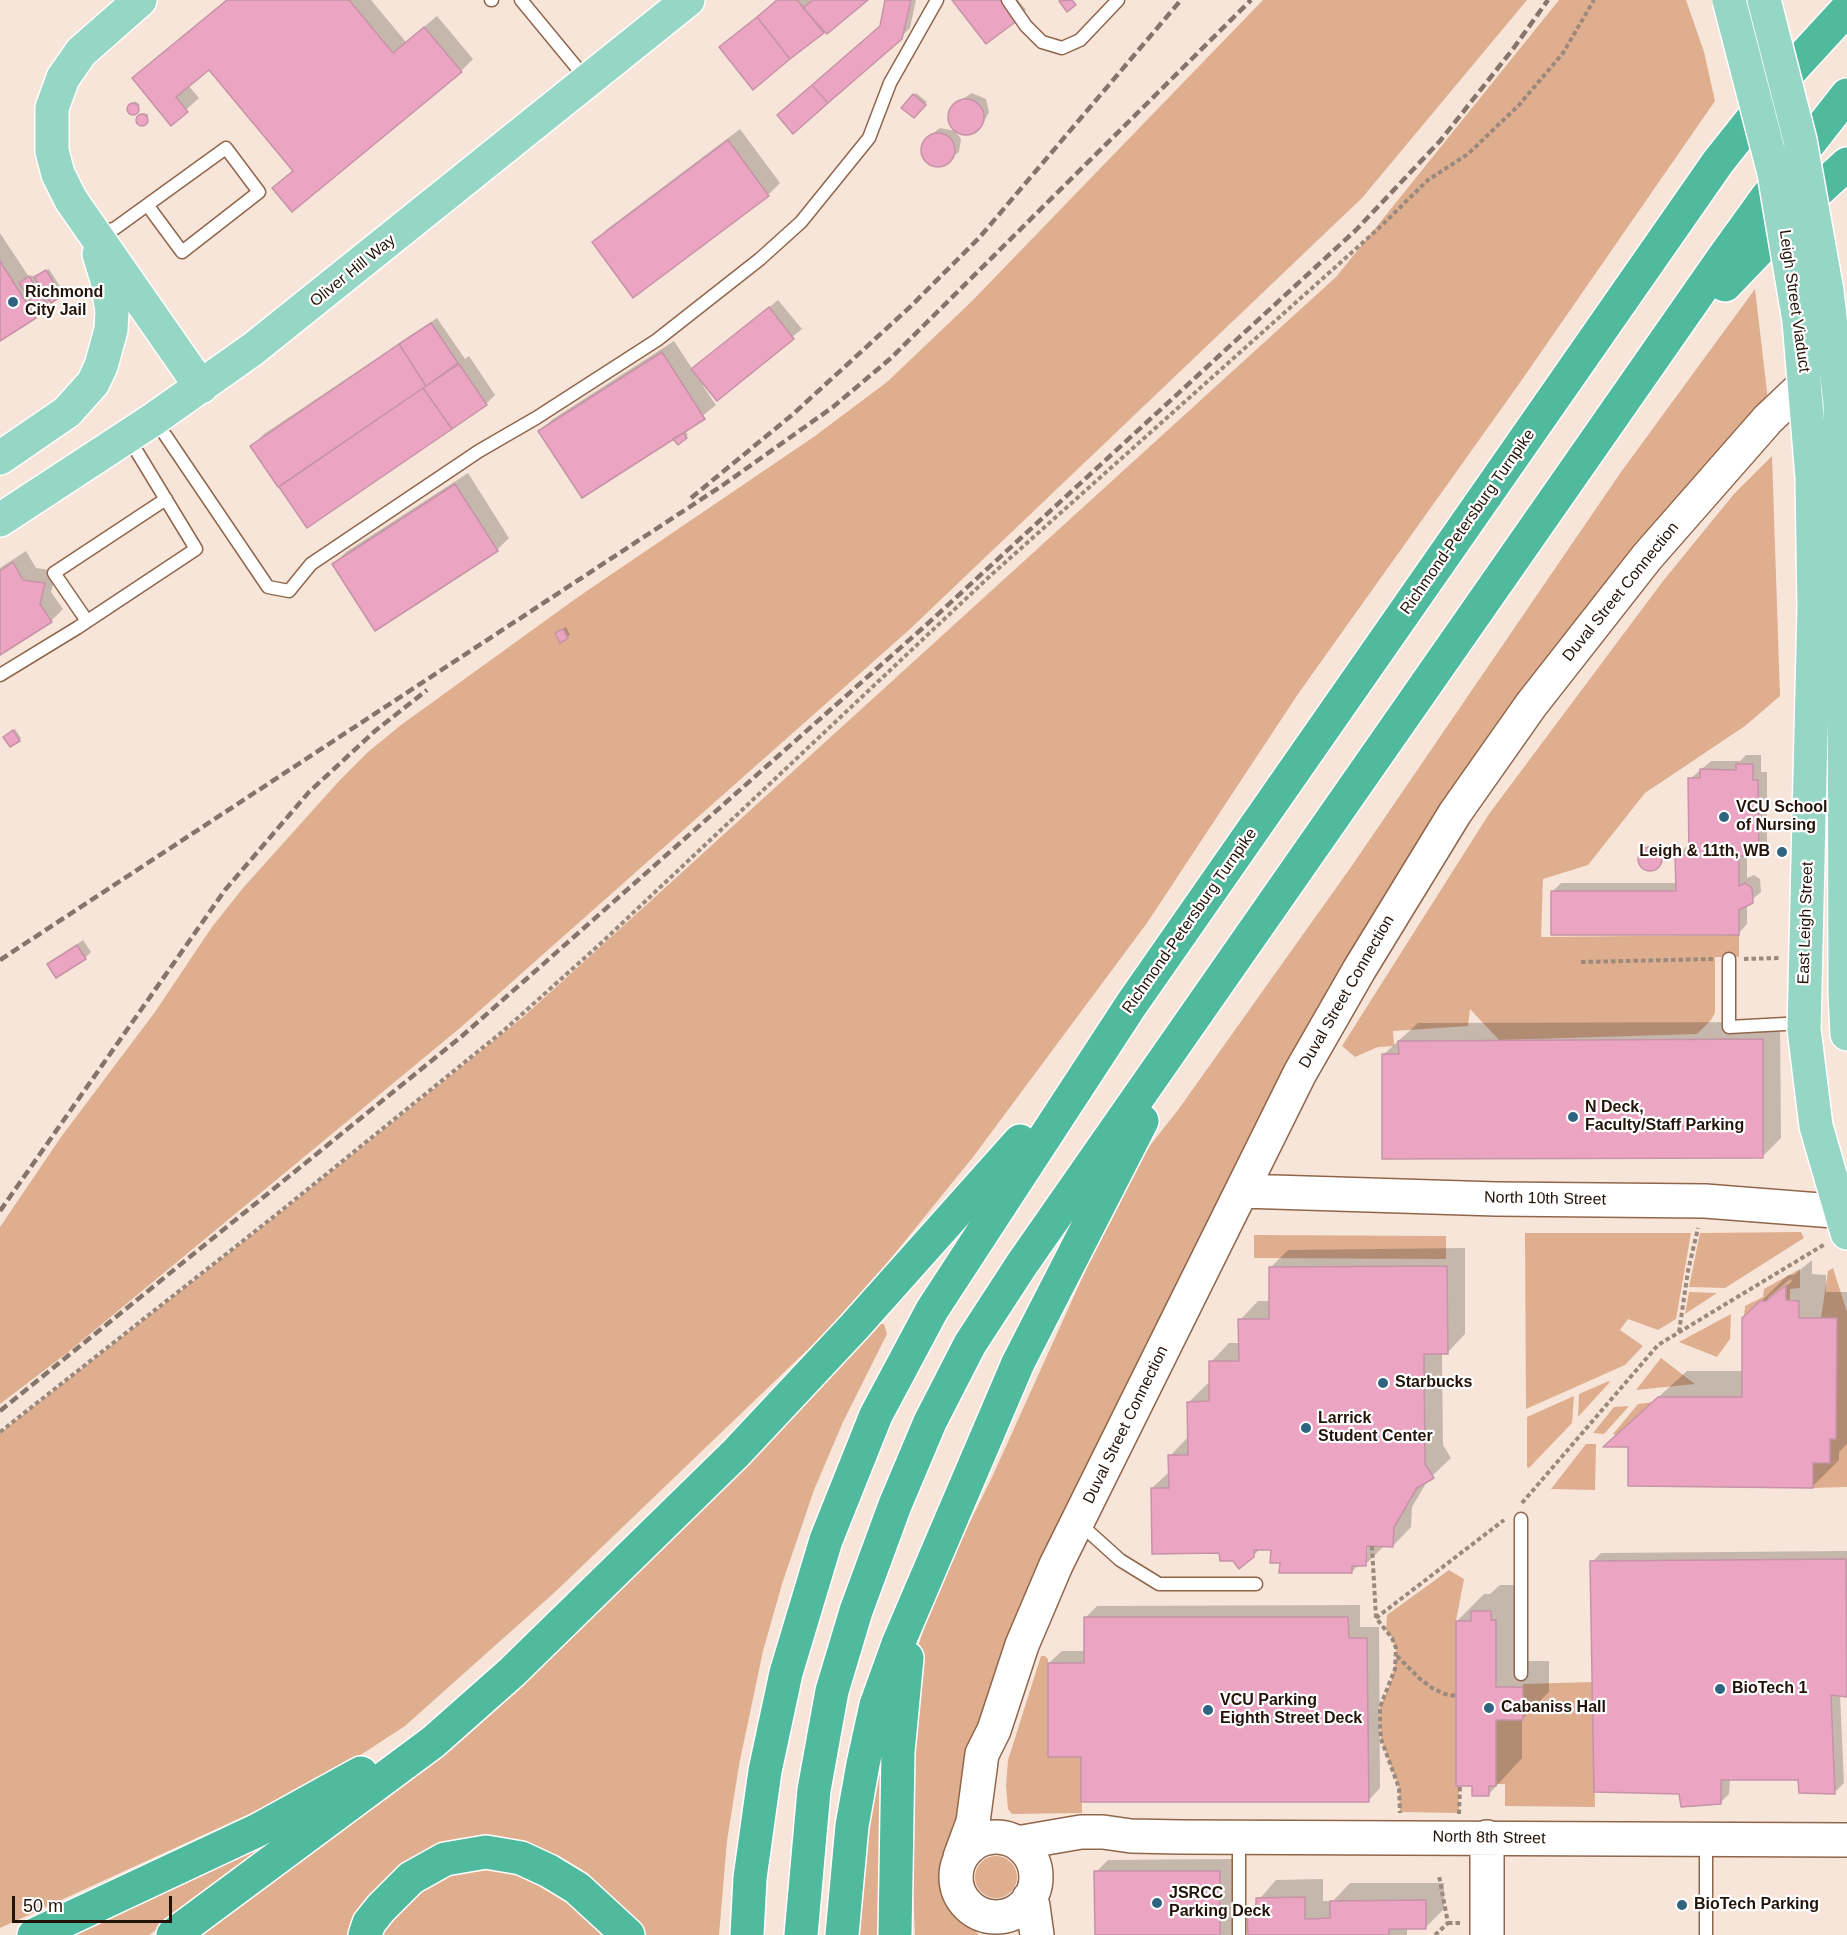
<!DOCTYPE html>
<html>
<head>
<meta charset="utf-8">
<style>
  body { margin:0 }
  #map { position:relative; width:1847px; height:1935px; overflow:hidden; background:#f8e5d9; font-family:Helvetica,sans-serif }
  canvas { display:block }
  .scale { position:absolute; left:12px; top:1896px; width:160px; height:27px; box-sizing:border-box; border:3px solid #231308; border-top:0; padding-left:8px; font-size:18px; line-height:21px; white-space:nowrap; color:#231308; -webkit-text-stroke:4px #fff; paint-order:stroke }
</style>
</head>
<body>
<div id="map">
<canvas width="1847" height="1935"></canvas>
<div class="scale">50 m</div>
</div>
<script>
const ctx = document.querySelector('canvas').getContext('2d');
ctx.lineJoin = 'round';
function fillPath(path, color) { ctx.fillStyle = color; ctx.fill(path, 'evenodd'); }
const shape = rows => new Path2D(rows.map(r => 'M' + r).join(''));
function strokePath(path, color, width, dash) { ctx.strokeStyle = color; ctx.lineWidth = width; ctx.lineCap = dash ? 'butt' : 'round'; ctx.setLineDash(dash || []); ctx.stroke(path); }
function label(font, color, halo, rows, align = 'center') {
  ctx.font = font + ' Helvetica,sans-serif'; ctx.lineWidth = 4.5; ctx.setLineDash([]); ctx.textBaseline = 'middle'; ctx.strokeStyle = halo; ctx.fillStyle = color; for (const [text, x, y, turn = 0] of rows) {
    ctx.save(); ctx.translate(x, y); ctx.rotate((+turn || 0) * Math.PI / 180); ctx.textAlign = isNaN(turn) ? turn : align; if (halo) ctx.strokeText(text, 0, 0); ctx.fillText(text, 0, 0); ctx.restore();
  }
}
const green = shape([
  [1263,0,1527,0,1362,198,909,630,460,1028,67,1353,0,1404,0,1227,61,1137,155,1012,212,927,243,888,339,781,368,752,401,725,578,597,815,436,887,382,971,302],
  [1559,0,1686,0,1704,52,1715,101,1519,384,1298,694,1147,923,973,1157,850,1309,555,1592,405,1726,319,1782,0,1928,0,1433,275,1217,522,1018,1336,277],
  [1755,289,1768,400,1406,865,967,1788,944,1884,945,1894,951,1906,979,1935,915,1935,911,1845,917,1650,935,1593,993,1475,1107,1223,1141,1157,1178,1110,1351,867,1621,472],
  [1772,456,1780,696,1745,726,1645,793,1588,865,1543,879,1541,937,1739,935,1739,957,1715,957,1715,1013,1711,1020,1697,1034,1499,1040,1470,1009,1468,1026,1393,1031,1394,1046,1378,1047,1355,1057,1342,1046,1489,814,1663,581,1734,494],
  [1801,1232,1804,1238,1725,1288,1689,1287,1700,1233],
  [1525,1233,1691,1233,1676,1319,1658,1330,1628,1319,1620,1330,1643,1346,1625,1365,1526,1409],
  [1254,1235,1446,1236,1446,1259,1254,1258],
  [1833,1268,1847,1312,1847,1487,1813,1488,1813,1463,1830,1463,1821,1318,1828,1271],
  [1800,1269,1800,1288,1790,1289,1790,1301,1786,1300,1785,1285,1766,1301,1760,1301,1744,1316,1745,1306,1763,1297,1764,1289],
  [1689,1292,1717,1293,1685,1314],
  [1731,1314,1730,1339,1717,1357,1679,1342],
  [878,1324,884,1324,887,1334,843,1422,814,1490,782,1584,763,1651,739,1765,727,1841,719,1935,639,1935,483,1845,354,1935,188,1935,287,1862],
  [1661,1358,1695,1384,1636,1390],
  [1609,1381,1610,1382,1578,1417,1579,1394],
  [1574,1396,1572,1423,1529,1468,1527,1467,1527,1417],
  [1654,1402,1616,1435,1613,1434,1638,1404],
  [1629,1406,1604,1434,1593,1433,1614,1407],
  [1586,1444,1596,1444,1595,1490,1551,1489],
  [1449,1570,1464,1579,1456,1621,1459,1813,1400,1812,1399,1788,1381,1739,1380,1725,1380,1707,1391,1682,1397,1655,1392,1638,1386,1630,1387,1615],
  [1041,1656,1045,1656,1048,1659,1048,1757,1081,1757,1082,1813,1012,1814,1008,1809,1006,1786,1008,1760],
  [1593,1682,1595,1807,1505,1806,1505,1784,1496,1784,1496,1720,1523,1720,1523,1684],
  [890,1690,887,1935,851,1935],
  [290,1832,149,1935,58,1935],
  '975 1877a21 21 0 1 1 42 0a21 21 0 1 1-42 0Z',
  [499,1867,556,1889,611,1935,380,1935,401,1901,457,1869]
]);
const shadow = shape([
  [226,0,371,0,406,42,437,16,473,59,461,71,274,188,294,169,209,68,188,85,199,98,171,123,134,78],
  [777,0,866,0,823,31,721,47],
  [886,0,916,0,910,28,900,38],
  [954,0,1018,0,1026,10,1017,19],
  [916,93,927,102,914,116,903,108],
  [972,93,986,99,989,112,983,124,967,133,955,131,961,139,959,152,940,166,931,165,924,158,922,149,926,139,940,128,956,131,949,119,953,105],
  [135,101,140,105,133,113,128,109],
  [142,113,148,114,148,120,138,123,137,121],
  [740,129,780,183,768,195,594,243,606,230],
  [0,233,29,277,32,275,35,279,49,269,64,293,51,300,35,317,0,339],
  [778,300,802,329,717,399,705,384,703,386,716,405,685,430,688,435,686,437,540,431,553,419,674,341,693,370],
  [437,318,465,359,469,356,495,395,486,404,307,526,252,446,264,434],
  [468,473,509,538,497,550,334,564,346,552],
  [26,551,36,568,57,571,51,592,63,609,51,621,0,653,0,568],
  [566,627,570,635,567,637,559,631],
  [15,729,21,738,19,740,8,734],
  [1746,755,1761,755,1761,772,1767,772,1767,846,1758,855,1747,855,1747,878,1754,875,1760,879,1761,892,1747,904,1747,924,1738,934,1552,892,1561,883,1677,883,1677,856,1686,847,1690,847,1690,779,1711,761,1740,761],
  '1641 857a11 11 0 1 1 22 0a11 11 0 1 1-22 0Z',
  [83,940,91,952,85,958,49,964],
  [1780,1022,1781,1138,1763,1156,1383,1055,1418,1023],
  [1465,1248,1465,1334,1447,1353,1442,1353,1443,1445,1451,1458,1428,1480,1412,1507,1411,1527,1393,1546,1385,1545,1366,1564,1359,1564,1352,1572,1272,1549,1260,1549,1253,1556,1233,1559,1221,1552,1152,1488,1170,1471,1170,1456,1188,1437,1189,1402,1207,1384,1211,1384,1211,1362,1229,1343,1240,1343,1240,1320,1258,1301,1270,1301,1270,1268,1288,1250],
  [1368,1539,1368,1552,1365,1555],
  [1812,1260,1812,1274,1826,1275,1826,1292,1847,1292,1847,1444,1839,1452,1839,1460,1813,1486,1629,1446,1606,1445,1687,1371,1744,1371,1743,1319,1788,1275,1794,1275],
  [1790,1279,1792,1281,1768,1302,1768,1298],
  [1847,1551,1847,1695,1840,1695,1844,1783,1835,1792,1800,1779,1730,1779,1729,1794,1720,1803,1680,1792,1592,1562,1601,1553],
  [1500,1585,1517,1585,1522,1661,1549,1661,1549,1692,1522,1719,1522,1758,1489,1794,1457,1621,1484,1594,1490,1594],
  [1360,1605,1360,1627,1379,1627,1380,1788,1368,1801,1082,1756,1049,1663,1062,1651,1085,1651,1085,1618,1097,1606],
  [1232,1859,1232,1935,1096,1935,1096,1872,1108,1860],
  [1323,1879,1323,1901,1333,1901,1350,1883,1444,1883,1444,1909,1426,1927,1407,1927,1407,1935,1249,1935,1249,1911,1276,1880]
]);
const building = shape([
  [227,0,349,0,393,53,424,27,462,72,292,212,272,188,293,171,209,70,176,97,188,112,171,126,132,78,227,0],
  [777,0,797,0,824,33,790,59,757,17,777,0],
  [813,0,868,0,827,34,803,8,813,0],
  [885,0,911,0,902,39,828,103,812,85,880,26,885,0],
  [952,0,1003,0,1018,20,986,44,952,0],
  [1072,0,1076,5,1067,12,1059,1,1072,0],
  [757,17,790,59,753,90,719,47,757,17],
  [812,85,828,103,793,134,777,115,812,85],
  [913,94,926,105,914,118,901,108,913,94],
  '948 117a18 18 0 1 1 36 0a18 18 0 1 1-36 0Z',
  '127 109a6 6 0 1 1 12 0a6 6 0 1 1-12 0Z',
  '136 120a6 6 0 1 1 12 0a6 6 0 1 1-12 0Z',
  '921 150a17 17 0 1 1 34 0a17 17 0 1 1-34 0Z',
  [728,140,769,196,633,298,592,242,728,140],
  [0,261,36,318,0,341,0,261],
  [46,270,62,296,51,303,34,277,46,270],
  [29,276,48,305,38,311,19,283,29,276],
  [769,307,794,339,717,401,691,369,769,307],
  [431,323,458,363,426,386,399,344,431,323],
  [399,344,426,386,278,487,250,446,399,344],
  [662,352,705,419,582,498,538,431,662,352],
  [459,364,487,405,452,429,423,388,459,364],
  [423,388,452,429,307,528,279,487,423,388],
  [683,433,687,438,678,445,673,439,683,433],
  [455,484,498,551,375,631,332,564,455,484],
  [13,562,23,580,45,583,40,604,52,622,0,655,0,571,13,562],
  [563,629,568,638,560,643,555,633,563,629],
  [13,730,20,741,10,747,3,737,13,730],
  [1736,764,1753,764,1753,780,1758,780,1759,856,1739,856,1739,886,1745,883,1752,888,1753,903,1739,910,1739,935,1551,935,1551,891,1676,891,1675,855,1689,855,1688,778,1700,778,1700,769,1736,770,1736,764],
  '1638 859a12 12 0 1 1 24 0a12 12 0 1 1-24 0Z',
  [77,945,86,959,56,978,47,964,77,945],
  [1763,1039,1763,1158,1382,1159,1382,1054,1399,1054,1398,1041,1763,1039],
  [1447,1266,1448,1354,1424,1354,1425,1464,1434,1478,1417,1488,1400,1517,1394,1527,1393,1547,1367,1546,1366,1566,1352,1566,1352,1573,1279,1573,1280,1563,1270,1563,1271,1550,1254,1550,1254,1557,1239,1569,1233,1561,1220,1561,1219,1553,1152,1554,1151,1488,1169,1488,1168,1455,1188,1455,1187,1402,1209,1401,1209,1361,1239,1361,1238,1319,1269,1319,1269,1267,1447,1266],
  [1786,1285,1786,1300,1799,1301,1799,1318,1837,1318,1836,1439,1830,1439,1830,1463,1813,1463,1813,1488,1628,1486,1628,1447,1603,1447,1658,1397,1742,1397,1742,1318,1760,1301,1766,1301,1786,1285],
  [1846,1559,1847,1697,1831,1695,1835,1794,1799,1793,1798,1780,1721,1780,1721,1804,1681,1807,1679,1794,1594,1792,1590,1561,1846,1559],
  [1471,1611,1491,1611,1491,1620,1496,1620,1496,1687,1523,1687,1523,1720,1496,1720,1496,1786,1489,1786,1489,1796,1472,1796,1472,1786,1456,1786,1456,1621,1471,1621,1471,1611],
  [1084,1617,1348,1617,1349,1638,1367,1638,1369,1802,1081,1802,1081,1757,1048,1757,1048,1663,1084,1663,1084,1617],
  [1094,1871,1220,1871,1220,1935,1095,1935,1094,1871],
  [1305,1897,1305,1919,1330,1918,1330,1901,1426,1900,1426,1929,1389,1929,1389,1935,1248,1935,1247,1910,1256,1910,1256,1898,1305,1897]
]);
const path = shape([
  [1744,959,1779,958],
  [1581,962,1713,959],
  [1679,1332,1688,1271,1698,1228],
  [0,1432,277,1214,502,1032,599,945,991,575,1379,228,1428,180,1468,154,1519,105,1563,53,1594,0],
  [1522,1503,1658,1345,1825,1244],
  [1372,1546,1376,1618,1392,1638,1396,1648,1395,1669,1380,1707,1380,1725,1381,1739,1399,1788,1400,1813],
  [1376,1618,1504,1520],
  [1397,1656,1419,1678,1432,1688,1445,1694,1456,1696],
  [1459,1814,1460,1786],
  [1448,1923,1462,1923],
  [1435,1935,1448,1923,1439,1876]
]);
const lane = shape([
  [491,0,492,0],
  [521,0,587,80],
  [1008,0,1026,26,1042,42,1062,48,1080,40,1118,0],
  [97,232,114,229,226,148,259,192,182,252,148,206],
  [155,420,268,587,289,591,311,564,479,451,536,418,657,340,760,259,801,222,869,138,890,83,937,0],
  [87,621,54,573,166,499],
  [0,675,77,628,196,549,128,437],
  [1729,959,1729,1027,1803,1023],
  [1079,1523,1120,1560,1159,1584,1256,1584],
  [1521,1674,1521,1519],
  [1239,1837,1239,1935],
  [1706,1840,1706,1935]
]);
const secondary = shape([
  [1242,1191,1496,1199,1705,1201,1847,1212],
  [1487,1837,1487,1935],
  '956 1877a40 40 0 1 1 80 0a40 40 0 1 1-80 0Z',
  [1017,1843,1081,1832,1103,1832,1131,1836,1181,1837,1847,1840],
  [960,1857,973,1822,982,1754,994,1730,1022,1645,1056,1565,1300,1073,1359,970,1455,813,1531,705,1647,557,1768,419,1823,367],
  [1029,1898,1033,1906,1037,1935]
]);
const primary = shape([
  [140,0,81,52,63,78,52,108,52,151,58,174,71,200,201,387],
  [0,458,67,412,93,383,101,366,111,330,112,311,107,280,99,254],
  [0,520,154,419,253,349,688,0],
  [1814,607,1804,1029,1816,1126,1847,1233],
  [1844,607,1845,992,1847,1034]
]);
const highway = shape([
  [1725,285,1797,210,1847,164],
  [34,1935,258,1830,361,1773],
  [173,1935,433,1742,512,1672,736,1453,854,1327,1020,1141],
  [365,1935,369,1923,381,1908,411,1878,445,1859,486,1852,521,1858,549,1871,577,1888,628,1935],
  [747,1935,750,1878,765,1771,786,1673,826,1540,876,1415,932,1310,1131,1005,1718,162,1791,70,1847,9],
  [801,1935,814,1790,832,1691,856,1611,895,1505,930,1422,970,1344,1022,1264,1723,258,1767,197,1847,95],
  [842,1935,852,1826,863,1764,876,1705,898,1644,1018,1363,1142,1121],
  [895,1935,898,1752,907,1658]
]);
const rail = shape([
  [691,498,792,415,910,307,979,238,1181,0],
  [0,960,723,485,833,407,891,358,1251,0],
  [0,1211,225,890,309,792,375,731,427,690],
  [0,1411,462,1036,925,626,1356,230,1440,141,1513,49,1548,0]
]);
const primaryBridge = shape([
  [1729,0,1774,173,1799,321,1812,477,1814,607],
  [1764,0,1800,140,1827,291,1840,403,1844,607]
]);
const markers = [
  [13,302,6,"#2f6480"],
  [1724,817,6,"#2f6480"],
  [1782,852,6,"#2f6480"],
  [1573,1117,6,"#2f6480"],
  [1383,1383,6,"#2f6480"],
  [1306,1428,6,"#2f6480"],
  [1720,1689,6,"#2f6480"],
  [1489,1708,6,"#2f6480"],
  [1208,1710,6,"#2f6480"],
  [1157,1903,6,"#2f6480"],
  [1682,1905,6,"#2f6480"]
];
const streetNames = [
  ["Oliver Hill Way",353,271,-39],
  ["Leigh Street Viaduct",1794,301,82],
  ["Richmond-Petersburg Turnpike",1468,522,-55],
  ["Duval Street Connection",1621,592,-51],
  ["Richmond-Petersburg Turnpike",1190,921,-55],
  ["East Leigh Street",1806,923,-88],
  ["Duval Street Connection",1347,992,-60],
  ["North 10th Street",1545,1199,1],
  ["Duval Street Connection",1126,1425,-64],
  ["North 8th Street",1489,1838,1]
];
const poiNames = [
  ["Richmond",25,293],
  ["City Jail",25,311],
  ["VCU School",1736,808],
  ["of Nursing",1736,826],
  ["Leigh & 11th, WB",1770,852,"right"],
  ["N Deck,",1585,1108],
  ["Faculty/Staff Parking",1585,1126],
  ["Starbucks",1395,1383],
  ["Larrick",1318,1419],
  ["Student Center",1318,1437],
  ["BioTech 1",1732,1689],
  ["VCU Parking",1220,1701],
  ["Eighth Street Deck",1220,1719],
  ["Cabaniss Hall",1501,1708],
  ["JSRCC",1169,1894],
  ["Parking Deck",1169,1912],
  ["BioTech Parking",1694,1905]
];
fillPath(green, '#deae8f');
fillPath(shadow, '#0003');
fillPath(building, '#eba4c1');
strokePath(building, '#c693a7', 1.5);
strokePath(lane, '#90664b', 15);
strokePath(secondary, '#90664b', 36);
strokePath(primary, '#fff', 36);
strokePath(highway, '#fff', 36);
strokePath(path, '#9b897e', 4, [4.5, 3]);
strokePath(lane, '#fff', 12);
strokePath(secondary, '#fff', 33);
strokePath(primary, '#96d6c5', 33);
strokePath(highway, '#50ba9f', 33);
strokePath(rail, '#857469', 4.5, [9, 4.5]);
strokePath(primaryBridge, '#fff', 36, []);
strokePath(primaryBridge, '#96d6c5', 33);
for (const [x, y, r, color] of markers) { const dot = new Path2D(); dot.arc(x, y, r, 0, 2 * Math.PI); ctx.fillStyle = color; ctx.fill(dot); strokePath(dot, '#fff', 2); }
label('16px', '#231308', '#fff', streetNames);
label('bold 16px', '#231308', '#fff', poiNames, 'left');
</script>
</body>
</html>
